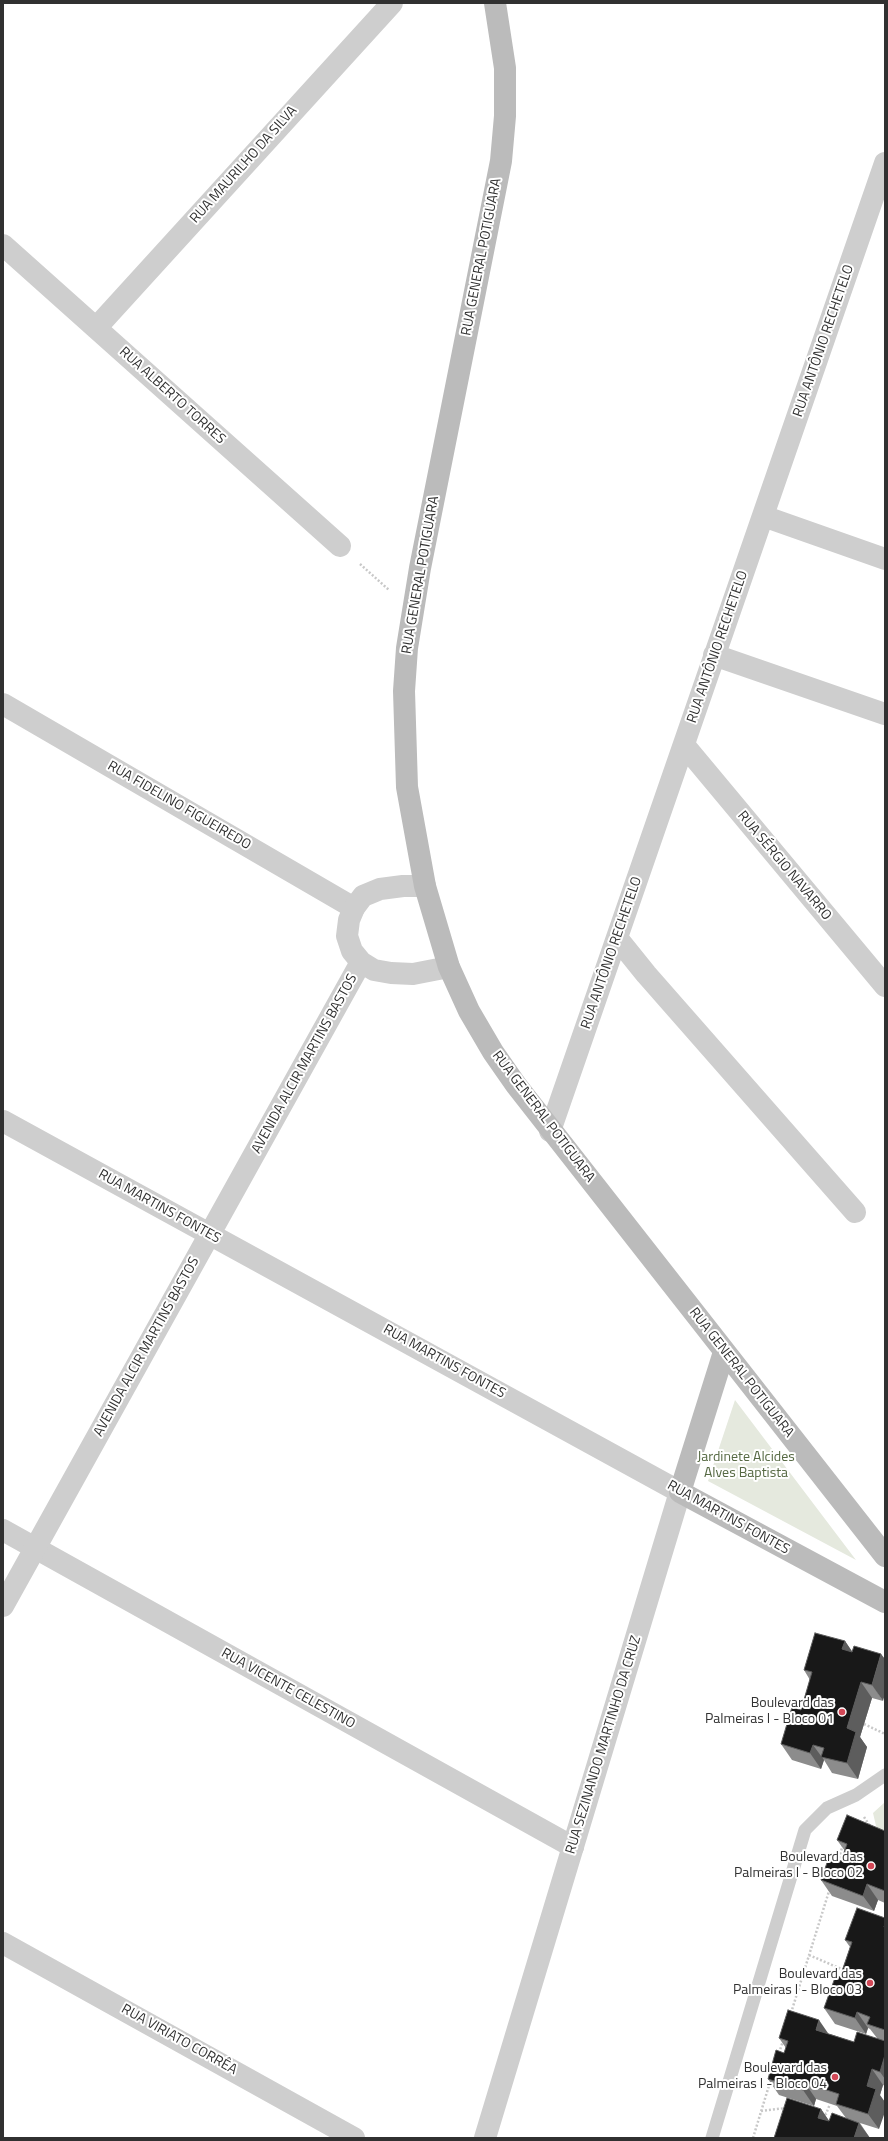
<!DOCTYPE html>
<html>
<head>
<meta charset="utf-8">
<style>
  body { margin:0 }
  #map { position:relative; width:888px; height:2141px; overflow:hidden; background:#fff; font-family:"Titillium Web",sans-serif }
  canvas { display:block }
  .frame { position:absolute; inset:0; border:4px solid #313131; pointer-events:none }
</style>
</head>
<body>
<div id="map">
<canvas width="888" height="2141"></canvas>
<div class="frame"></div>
</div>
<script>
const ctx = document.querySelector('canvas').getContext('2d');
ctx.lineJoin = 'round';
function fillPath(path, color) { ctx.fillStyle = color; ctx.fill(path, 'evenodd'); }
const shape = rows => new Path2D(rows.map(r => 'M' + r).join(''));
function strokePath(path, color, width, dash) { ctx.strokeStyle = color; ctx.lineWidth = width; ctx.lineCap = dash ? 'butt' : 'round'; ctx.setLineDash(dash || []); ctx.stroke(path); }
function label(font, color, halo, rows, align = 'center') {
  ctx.font = font + ' "Titillium Web",sans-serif'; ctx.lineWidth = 4; ctx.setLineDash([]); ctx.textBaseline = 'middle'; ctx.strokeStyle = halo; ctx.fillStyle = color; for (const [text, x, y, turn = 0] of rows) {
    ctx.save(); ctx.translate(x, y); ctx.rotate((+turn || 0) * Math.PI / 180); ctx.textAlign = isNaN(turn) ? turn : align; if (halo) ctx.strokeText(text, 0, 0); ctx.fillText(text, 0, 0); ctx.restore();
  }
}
const green = shape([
  [735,1400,856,1560,708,1481],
  [885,1802,885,1835,877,1830,873,1813]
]);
const path = shape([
  [360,564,389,590],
  [864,1724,885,1734],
  [864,1817,870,1826],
  [838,1862,843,1844],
  [809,1955,846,1971],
  [791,2013,830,1888],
  [779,2053,783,2041],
  [761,2111,786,2108],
  [821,2112,826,2114,830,2104],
  [753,2138,771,2079]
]);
const service = shape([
  [712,2138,805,1830,827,1808,856,1795,885,1775]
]);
const minor = shape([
  [3,245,340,546],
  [96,328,392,3],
  [763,516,885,559],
  [714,655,885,714],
  [3,704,354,908],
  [684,745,885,986],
  [617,938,646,974,855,1212],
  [550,1131,885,163],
  [3,1530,573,1847],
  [3,1943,354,2138]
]);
const tertiary = shape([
  [425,886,403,886,380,889,363,896,354,908,349,920,347,936,352,951,361,962,374,970,391,973,413,974,449,967],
  [3,1121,680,1492,485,2138],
  [3,1606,361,962]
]);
const secondary = shape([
  [495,3,505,68,505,116,501,161,420,568,407,648,404,691,407,787,425,886,449,967,469,1011,493,1052,516,1085,885,1556],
  [724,1352,680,1492,885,1602]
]);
const wall = shape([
  [845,1641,852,1652,883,1701,872,1698,860,1737,867,1747,858,1779,832,1773,824,1760,821,1769,792,1760,781,1744,801,1710,810,1680,804,1670],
  [885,1831,885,1903,878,1900,874,1911,832,1896,821,1880,841,1861,845,1851,837,1840],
  [885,1918,885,2086,883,2085,880,2095,879,2129,860,2123,870,2138,774,2138,821,2109,829,2121,846,2118,837,2106,816,2099,814,2106,779,2095,768,2079,784,2053,786,2048,779,2038,830,2034,854,2042,877,2038,870,2029,868,2028,866,2034,835,2024,824,2008,840,1977,850,1947,845,1940]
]);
const shadedWall = shape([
  [845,1641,856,1657,842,1649],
  [881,1654,885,1659,885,1694,883,1701,872,1685],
  [861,1682,872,1698,860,1737,867,1747,858,1779,847,1763,847,1728],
  [813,1745,824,1760,821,1769,810,1753],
  [867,1884,878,1900,874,1911,863,1896],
  [857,2012,868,2028,866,2034,855,2018],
  [819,2020,830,2036,816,2030],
  [885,2055,885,2079,880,2072],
  [872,2069,883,2085,880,2095,885,2102,885,2112,879,2129,868,2114,867,2086],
  [805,2083,816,2099,814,2106,803,2090],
  [821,2109,832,2125,818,2118],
  [859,2123,870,2138,854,2138]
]);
const building = shape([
  [815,1633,845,1641,842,1649,852,1652,854,1646,881,1654,872,1685,861,1682,847,1728,856,1732,847,1763,821,1757,824,1748,813,1745,810,1753,781,1744,792,1707,801,1710,812,1672,804,1670,815,1633],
  [847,1815,885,1831,885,1891,867,1884,863,1896,821,1880,829,1857,841,1861,847,1844,837,1840,847,1815],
  [857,1908,885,1918,885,1924,884,1927,885,1927,885,2030,867,2024,870,2017,857,2012,855,2018,824,2008,836,1975,840,1977,852,1942,845,1940,857,1908],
  [788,2010,819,2020,816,2030,854,2042,857,2032,885,2041,885,2055,880,2072,872,2069,867,2086,876,2089,868,2114,836,2104,839,2094,805,2083,803,2090,768,2079,776,2050,784,2053,788,2041,779,2038,788,2010],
  [787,2098,821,2109,818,2118,829,2121,832,2113,859,2123,854,2138,774,2138,787,2098]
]);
const markers = [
  [842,1712,4,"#d34857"],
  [871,1866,4,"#d34857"],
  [870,1983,4,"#d34857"],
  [835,2077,4,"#d34857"]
];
const streetNames = [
  ["RUA MAURILHO DA SILVA",244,165,-48],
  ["RUA GENERAL POTIGUARA",482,257,-79],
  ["RUA ANTÔNIO RECHETELO",824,341,-71],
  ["RUA ALBERTO TORRES",172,396,42],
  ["RUA GENERAL POTIGUARA",421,575,-80],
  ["RUA ANTÔNIO RECHETELO",718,647,-71],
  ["RUA FIDELINO FIGUEIREDO",179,806,30],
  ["RUA SÉRGIO NAVARRO",784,866,50],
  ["RUA ANTÔNIO RECHETELO",612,953,-71],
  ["AVENIDA ALCIR MARTINS BASTOS",305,1064,-61],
  ["RUA GENERAL POTIGUARA",543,1117,53],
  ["RUA MARTINS FONTES",159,1207,29],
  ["AVENIDA ALCIR MARTINS BASTOS",147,1347,-61],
  ["RUA MARTINS FONTES",444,1362,29],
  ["RUA GENERAL POTIGUARA",741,1373,52],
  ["RUA MARTINS FONTES",728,1518,29],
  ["RUA VICENTE CELESTINO",288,1689,29],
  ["RUA SEZINANDO MARTINHO DA CRUZ",604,1745,-73],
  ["RUA VIRIATO CORRÊA",179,2040,29]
];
const parkNames = [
  ["Jardinete Alcides",746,1458],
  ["Alves Baptista",746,1474]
];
const poiNames = [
  ["Boulevard das",834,1704],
  ["Palmeiras I - Bloco 01",834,1720],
  ["Boulevard das",863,1858],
  ["Palmeiras I - Bloco 02",863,1874],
  ["Boulevard das",862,1975],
  ["Palmeiras I - Bloco 03",862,1991],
  ["Boulevard das",827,2069],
  ["Palmeiras I - Bloco 04",827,2085]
];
fillPath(green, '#e5e9de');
strokePath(path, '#c8c8c8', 2.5, [2, 2]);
strokePath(service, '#cecece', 13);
strokePath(minor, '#cecece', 22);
strokePath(tertiary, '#cecece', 22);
strokePath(secondary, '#bbb', 22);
fillPath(wall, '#8c8c8c');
fillPath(shadedWall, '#5d5d5d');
fillPath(building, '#181818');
strokePath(building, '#5d5d5d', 1);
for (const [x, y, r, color] of markers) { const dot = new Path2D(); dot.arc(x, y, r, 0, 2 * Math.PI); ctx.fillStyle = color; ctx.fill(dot); strokePath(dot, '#fff', 1.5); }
label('14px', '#313131', '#fff', streetNames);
label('14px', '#566943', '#fff', parkNames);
label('14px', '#313131', '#fff', poiNames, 'right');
</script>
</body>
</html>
